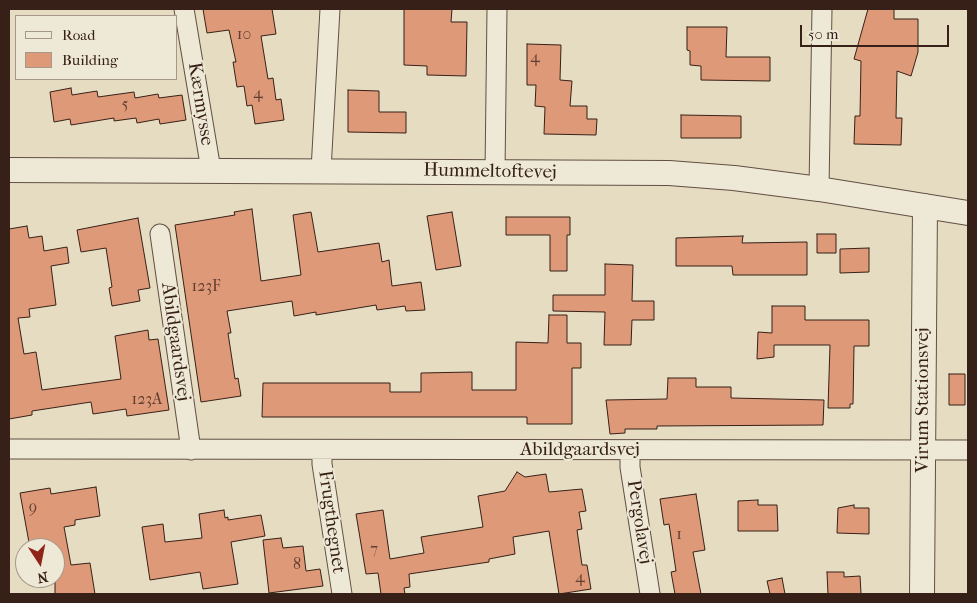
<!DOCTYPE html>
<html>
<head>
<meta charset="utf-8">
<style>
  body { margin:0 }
  #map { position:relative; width:977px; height:603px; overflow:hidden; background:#e5dcc2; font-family:"IM FELL French Canon",serif }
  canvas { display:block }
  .frame { position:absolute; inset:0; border:10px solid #372017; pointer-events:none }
  .legend { position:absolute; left:15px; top:15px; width:162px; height:65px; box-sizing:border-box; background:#eee8d7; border:1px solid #a5988a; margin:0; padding:6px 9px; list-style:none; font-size:15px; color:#372017 }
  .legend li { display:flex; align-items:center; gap:10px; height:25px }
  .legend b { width:25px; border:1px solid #a5988a }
  .north { position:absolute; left:15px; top:538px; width:50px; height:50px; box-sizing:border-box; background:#eee8d7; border:1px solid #a5988a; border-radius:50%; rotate:169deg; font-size:14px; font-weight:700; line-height:20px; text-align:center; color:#372017 }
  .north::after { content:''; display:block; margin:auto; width:18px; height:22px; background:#8f2418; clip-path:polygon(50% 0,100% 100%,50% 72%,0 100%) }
  .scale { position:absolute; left:800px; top:25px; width:149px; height:22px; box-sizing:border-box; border:2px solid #372017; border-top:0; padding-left:6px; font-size:15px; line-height:18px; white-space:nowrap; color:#372017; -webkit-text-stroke:4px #eee8d7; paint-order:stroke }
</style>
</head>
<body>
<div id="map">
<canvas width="977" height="603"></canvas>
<div class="frame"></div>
<ul class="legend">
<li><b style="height:6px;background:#eee8d7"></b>Road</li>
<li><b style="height:14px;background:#de9979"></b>Building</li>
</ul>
<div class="north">N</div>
<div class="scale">50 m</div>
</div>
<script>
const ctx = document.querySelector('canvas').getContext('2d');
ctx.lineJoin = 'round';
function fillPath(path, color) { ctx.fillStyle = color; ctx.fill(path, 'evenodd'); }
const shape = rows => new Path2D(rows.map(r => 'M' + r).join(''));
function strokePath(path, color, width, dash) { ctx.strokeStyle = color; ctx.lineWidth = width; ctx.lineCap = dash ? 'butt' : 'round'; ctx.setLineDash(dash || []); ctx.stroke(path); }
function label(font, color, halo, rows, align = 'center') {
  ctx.font = font + ' "IM FELL French Canon",serif'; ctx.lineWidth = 4; ctx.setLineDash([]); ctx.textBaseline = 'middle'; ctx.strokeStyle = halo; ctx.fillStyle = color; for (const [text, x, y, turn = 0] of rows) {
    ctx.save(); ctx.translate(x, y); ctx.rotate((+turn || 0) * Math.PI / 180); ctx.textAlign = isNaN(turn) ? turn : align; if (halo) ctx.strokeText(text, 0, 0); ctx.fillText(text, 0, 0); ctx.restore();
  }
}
const building = shape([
  [203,9,272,9,276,34,261,36,268,79,273,78,276,100,281,99,284,120,255,124,252,105,247,106,244,86,237,87,233,62,236,62,229,30,207,33,203,9],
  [404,9,452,9,451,22,467,22,466,76,427,75,427,66,404,65,404,9],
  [868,9,894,9,894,19,918,19,918,52,911,76,897,71,896,118,902,118,901,145,854,144,855,116,860,116,861,61,854,59,868,9],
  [687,27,727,27,726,57,770,57,770,81,701,80,701,66,690,65,690,51,687,50,687,27],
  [527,44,561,45,560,80,572,81,570,106,587,106,587,119,597,119,596,135,544,134,545,107,535,106,536,85,527,85,527,44],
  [71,88,72,95,97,91,98,97,134,92,135,98,158,94,159,98,182,95,186,120,160,124,159,119,137,123,136,118,114,121,114,118,71,125,70,119,54,122,50,92,71,88],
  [348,90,379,91,379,112,406,112,406,133,348,132,348,90],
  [681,115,741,116,741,138,681,138,681,115],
  [252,209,261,281,301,275,293,215,311,212,318,252,379,243,382,262,389,260,392,286,421,282,425,310,406,311,405,306,377,310,376,305,316,315,316,312,294,316,292,301,227,311,231,333,228,333,235,379,238,378,241,396,201,402,175,225,235,215,234,212,252,209],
  [452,212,461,266,436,270,427,216,452,212],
  [506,217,570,217,570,235,567,235,567,271,550,271,550,235,506,235,506,217],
  [138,218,150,288,138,290,140,301,112,306,109,288,112,287,106,248,81,252,77,230,138,218],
  [27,226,29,238,42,236,44,251,67,247,69,263,51,266,56,305,29,309,30,317,18,318,24,354,36,352,42,390,121,379,115,336,148,330,149,340,158,339,169,410,127,416,126,409,93,414,91,402,32,411,32,415,9,419,9,229,27,226],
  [817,234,836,234,836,253,817,253,817,234],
  [743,236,742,243,807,242,807,275,733,275,732,266,676,266,676,238,743,236],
  [869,248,869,272,840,273,840,249,869,248],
  [605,264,633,265,632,301,654,301,654,320,632,320,631,345,604,345,605,312,553,311,553,295,605,295,605,264],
  [772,306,805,306,805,320,869,320,869,346,854,346,853,404,850,404,850,408,828,408,830,345,774,345,774,357,757,359,758,332,772,333,772,306],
  [549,315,567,315,567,343,581,343,581,368,572,368,572,424,527,424,527,417,262,417,263,383,390,383,390,392,421,392,421,373,472,372,472,390,516,390,516,342,548,343,549,315],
  [949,374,965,374,965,405,949,405,949,374],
  [668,378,696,378,696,387,731,387,731,398,824,400,823,425,657,426,657,429,625,429,625,433,610,434,606,400,667,399,668,378],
  [517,472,525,477,546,474,549,492,582,489,586,511,579,512,582,529,577,530,582,565,587,565,591,589,559,594,549,531,513,537,515,554,489,559,489,562,409,574,410,587,404,588,405,594,381,594,378,573,366,574,356,514,383,510,390,559,424,553,421,537,483,527,478,496,505,491,517,472],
  [96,487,100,516,75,520,75,525,64,527,71,565,90,563,95,594,55,594,55,548,30,548,20,493,50,488,51,494,96,487],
  [696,494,705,550,693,552,701,594,675,594,671,572,676,571,669,524,664,525,660,499,696,494],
  [758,500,758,505,777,505,778,531,738,531,738,501,758,500],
  [854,505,854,508,869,508,869,534,837,533,838,508,854,505],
  [224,510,225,518,228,517,228,520,261,515,265,536,231,542,238,584,203,589,200,572,150,580,142,527,163,524,165,542,202,538,199,514,224,510],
  [281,538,283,548,303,546,306,571,320,569,323,586,269,593,263,540,281,538],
  [827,572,844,572,844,577,860,576,861,594,828,594,827,572],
  [782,578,785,594,770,594,767,581,782,578]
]);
const minor = shape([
  [184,9,211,170],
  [321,170,330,9],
  [495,172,497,9],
  [819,189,822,9],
  [160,234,191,450],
  [9,449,968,450],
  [322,450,322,464,342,594],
  [630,450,630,467,650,594]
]);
const tertiary = shape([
  [9,170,669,173,734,178,819,189,968,213],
  [922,594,925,206]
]);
const numberNames = [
  ["10",244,35],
  ["4",535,58],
  ["4",258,94],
  ["5",125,105],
  ["123F",206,287],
  ["123A",147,400],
  ["9",33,508],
  ["1",679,535],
  ["7",374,550],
  ["8",297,565],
  ["4",580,578]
];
const streetNames = [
  ["Kærmysse",200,104,81],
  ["Hummeltoftevej",490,172,1],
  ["Abildgaardsvej",175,342,82],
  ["Virum Stationsvej",923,400,-90],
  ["Abildgaardsvej",580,450],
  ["Frugthegnet",331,522,82],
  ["Pergolavej",639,522,81]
];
fillPath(building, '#de9979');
strokePath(building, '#372017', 1);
strokePath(minor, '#624f42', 21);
strokePath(tertiary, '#624f42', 26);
strokePath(minor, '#eee8d7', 19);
strokePath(tertiary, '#eee8d7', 24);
label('16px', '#613e30', null, numberNames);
label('19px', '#372017', '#eee8d7', streetNames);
</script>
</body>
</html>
